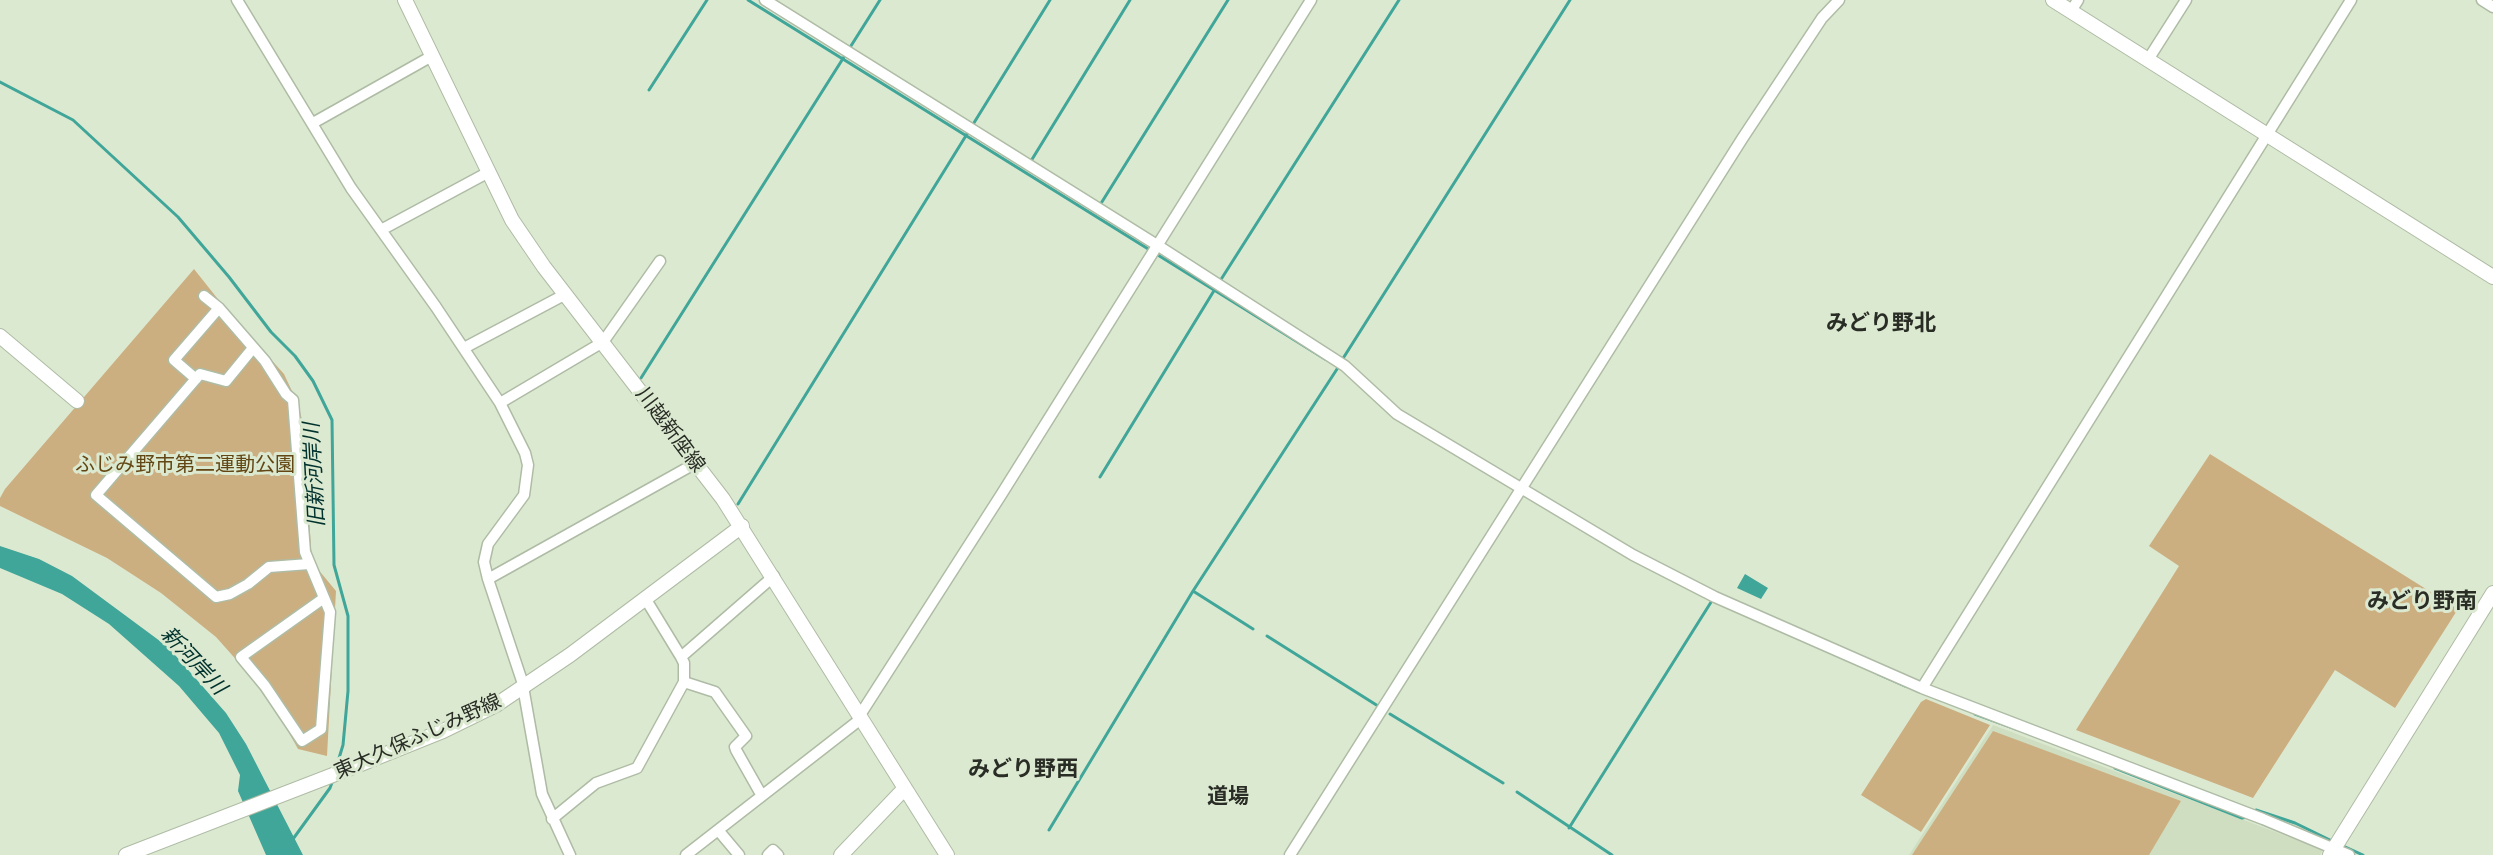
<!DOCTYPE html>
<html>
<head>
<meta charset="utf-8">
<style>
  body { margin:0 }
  canvas { display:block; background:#dce9d1 }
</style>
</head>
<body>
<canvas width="2493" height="855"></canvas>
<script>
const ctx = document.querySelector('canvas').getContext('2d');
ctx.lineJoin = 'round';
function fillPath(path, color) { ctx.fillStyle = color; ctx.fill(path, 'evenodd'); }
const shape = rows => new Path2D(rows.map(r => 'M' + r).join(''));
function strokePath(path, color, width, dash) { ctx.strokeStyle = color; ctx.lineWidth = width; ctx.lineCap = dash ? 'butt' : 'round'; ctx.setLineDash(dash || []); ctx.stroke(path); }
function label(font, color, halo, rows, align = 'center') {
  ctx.font = font + ' "PT Sans","Noto Sans JP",sans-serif'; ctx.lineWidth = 6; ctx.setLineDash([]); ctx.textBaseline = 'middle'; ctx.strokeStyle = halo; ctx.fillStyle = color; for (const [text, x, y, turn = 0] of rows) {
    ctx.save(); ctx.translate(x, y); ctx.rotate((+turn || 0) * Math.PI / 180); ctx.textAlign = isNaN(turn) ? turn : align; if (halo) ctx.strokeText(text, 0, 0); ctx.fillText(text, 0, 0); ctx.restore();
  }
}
const built = shape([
  [1993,725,2323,850,2320,855,1909,855]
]);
const green = shape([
  [194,269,225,308,284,374,298,404,307,439,306,473,312,562,336,591,327,756,298,749,283,722,248,673,216,637,161,593,107,558,0,506,0,498,5,489],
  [2210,454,2458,609,2395,708,2335,670,2253,798,2076,730,2179,566,2149,546],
  [1926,699,1990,725,1921,832,1861,795,1921,702],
  [1993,731,2181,801,2149,855,1912,855]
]);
const water = shape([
  [0,546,39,559,72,576,168,647,226,713,246,744,303,855,266,855,238,791,240,775,219,733,179,686,109,624,62,594,0,568],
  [1745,574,1768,588,1761,599,1737,588]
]);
const stream = shape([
  [748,0,1325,359],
  [0,82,73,120,178,217,229,277,271,332,295,356,313,381,332,420,334,565,348,616,348,691,343,745,336,768],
  [649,90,707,0],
  [972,126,1050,0],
  [1031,161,1130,0],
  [1100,205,1228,0],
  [1220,281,1399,0],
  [1342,360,1570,0],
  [641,378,880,0],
  [1100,477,1215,289],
  [738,504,967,134],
  [1193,591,1253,629],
  [1267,636,1378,706],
  [1878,674,1905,686],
  [1390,714,1503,783],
  [1975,714,2019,730],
  [2115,768,2242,818,2248,817],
  [1517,792,1612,855],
  [2253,813,2256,810,2295,823,2332,841],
  [1569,828,1713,599],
  [1049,830,1193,591,1339,366],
  [293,839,330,788,333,780],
  [2341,845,2363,855]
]);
const street = shape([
  [237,0,351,188,436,307,500,403,525,453,528,465,524,495,488,544,484,562,488,579,522,681,542,794,570,855],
  [765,0,1157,245,1345,366,1397,414,1633,555,1715,597,1922,688,2263,819,2349,855],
  [2482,0,2493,7],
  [2071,11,2078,0],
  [2145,59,2151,55,2186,0],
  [313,123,432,56],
  [381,230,487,173],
  [204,296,219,308,265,361,286,394,293,400,305,552,330,612,321,729,302,741,265,686,241,657,324,598],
  [253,348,226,381,200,374,96,495,216,597,230,594,248,584,269,567,309,564],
  [464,348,564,295],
  [196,379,174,360,219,308],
  [500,403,603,342,660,261],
  [488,579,696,463],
  [681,657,774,576],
  [684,682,715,692,746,736,735,747,736,750,762,796],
  [1922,688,2351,0],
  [860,715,1001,495,1311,0],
  [552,819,596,783,637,768,684,682,684,663,681,657,645,598],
  [718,830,739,855],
  [686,855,862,718],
  [768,855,773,850,778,855],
  [1290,855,1742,139,1822,18,1839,0]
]);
const secondary = shape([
  [405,0,512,220,544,267,723,499,947,855],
  [2053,0,2493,277],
  [0,336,77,401],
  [126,855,351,768,443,731,496,705,570,655,742,526],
  [841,855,905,788],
  [2330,855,2493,593]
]);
const streetNames = [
  ["川越新座線",670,430,53],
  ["東大久保ふじみ野線",418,737,-24]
];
const parkNames = [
  ["ふじみ野市第二運動公園",185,465]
];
const waterNames = [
  ["旧新河岸川",315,475,-93],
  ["新河岸川",193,661,47]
];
const neighbourhoodNames = [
  ["道場",1228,797]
];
const quarterNames = [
  ["みどり野北",1881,324],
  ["みどり野南",2422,602],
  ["みどり野西",1023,770]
];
fillPath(built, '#cfdec1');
fillPath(green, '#ccaf81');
fillPath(water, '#40a699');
strokePath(stream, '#40a699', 3);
strokePath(street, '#afbca5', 13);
strokePath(secondary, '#afbca5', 16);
strokePath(street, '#fff', 10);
strokePath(secondary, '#fff', 14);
label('20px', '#292d25', '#dce9d1', streetNames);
label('20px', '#624613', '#dce9d1', parkNames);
label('italic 21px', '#00322d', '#dce9d1', waterNames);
label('bold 21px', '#292d25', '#dce9d1', neighbourhoodNames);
label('bold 22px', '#292d25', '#dce9d1', quarterNames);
</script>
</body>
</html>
